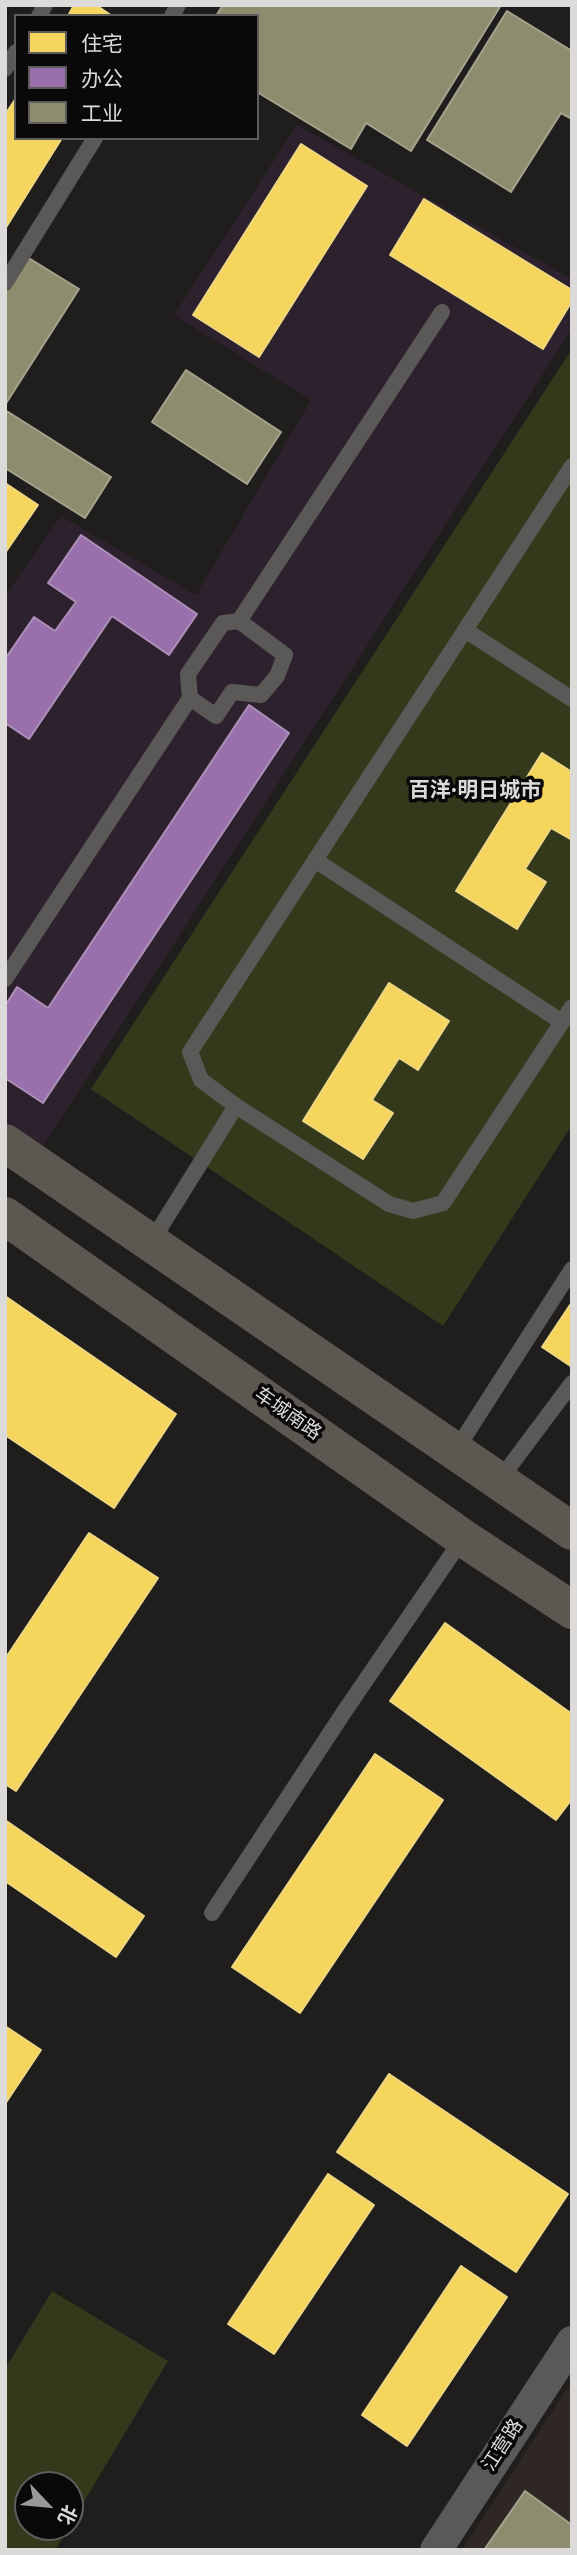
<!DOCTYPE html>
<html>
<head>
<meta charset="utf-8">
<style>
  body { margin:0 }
  #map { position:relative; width:577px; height:2555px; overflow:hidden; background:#201e1d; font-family:"Source Sans 3","Noto Sans SC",sans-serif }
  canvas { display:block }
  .frame { position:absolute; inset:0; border:7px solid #dddbda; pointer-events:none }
  .legend { position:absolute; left:14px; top:14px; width:245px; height:126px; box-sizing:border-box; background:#0a0808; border:2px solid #5e5c5c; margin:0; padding:9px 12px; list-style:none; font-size:21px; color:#dddbda }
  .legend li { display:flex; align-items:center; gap:14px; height:35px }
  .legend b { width:35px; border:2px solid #5e5c5c }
  .north { position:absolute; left:14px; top:2471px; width:70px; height:70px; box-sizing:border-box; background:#0a0808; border:2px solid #5e5c5c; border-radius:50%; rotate:116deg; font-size:19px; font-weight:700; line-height:28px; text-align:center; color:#dddbda }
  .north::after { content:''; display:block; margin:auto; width:24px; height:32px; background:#9b9998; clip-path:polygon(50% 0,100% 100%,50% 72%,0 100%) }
</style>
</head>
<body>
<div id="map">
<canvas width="577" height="2555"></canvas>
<div class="frame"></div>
<ul class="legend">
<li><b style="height:19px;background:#f6d55c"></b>住宅</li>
<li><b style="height:19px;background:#9970ab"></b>办公</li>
<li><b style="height:19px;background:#8c8c6e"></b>工业</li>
</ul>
<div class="north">北</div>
</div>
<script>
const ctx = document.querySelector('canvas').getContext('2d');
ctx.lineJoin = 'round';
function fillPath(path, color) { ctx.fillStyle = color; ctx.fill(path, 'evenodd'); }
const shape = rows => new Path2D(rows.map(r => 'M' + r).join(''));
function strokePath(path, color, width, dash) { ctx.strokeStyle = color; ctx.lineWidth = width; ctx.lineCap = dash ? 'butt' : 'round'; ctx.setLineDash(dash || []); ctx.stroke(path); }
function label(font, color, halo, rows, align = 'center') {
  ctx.font = font + ' "Source Sans 3","Noto Sans SC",sans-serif'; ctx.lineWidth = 7; ctx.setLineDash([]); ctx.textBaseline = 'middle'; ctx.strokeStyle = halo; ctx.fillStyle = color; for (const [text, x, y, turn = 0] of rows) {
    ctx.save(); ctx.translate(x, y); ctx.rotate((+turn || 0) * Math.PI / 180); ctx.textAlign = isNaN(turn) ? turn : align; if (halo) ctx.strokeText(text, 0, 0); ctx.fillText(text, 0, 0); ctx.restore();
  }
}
const commercial = shape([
  [297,125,572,279,572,329,41,1149,5,1125,5,596,61,516,196,595,311,400,174,315]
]);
const built = shape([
  [572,2381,572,2550,462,2550]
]);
const green = shape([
  [572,349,572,1125,443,1326,91,1089],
  [52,2291,168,2361,70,2525,70,2485,28,2485,28,2527,69,2527,55,2550,5,2550,5,2369]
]);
const homes = shape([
  [74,5,96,5,112,16,68,16,74,5],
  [16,98,16,138,62,138,5,229,5,115,16,98],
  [301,144,367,186,259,357,193,315,301,144],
  [424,199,572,290,572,301,543,349,390,255,424,199],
  [5,483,38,505,5,553,5,483],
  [542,753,572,772,572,840,551,828,525,869,546,882,517,929,456,891,542,753],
  [389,983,449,1021,418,1070,399,1058,372,1100,393,1113,363,1159,303,1121,389,983],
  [5,1296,176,1414,114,1508,5,1435,5,1296],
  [572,1302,572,1367,542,1347,572,1302],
  [89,1533,158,1578,16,1791,5,1784,5,1659,89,1533],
  [445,1623,572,1714,572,1799,556,1820,390,1701,445,1623],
  [375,1754,443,1800,300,2013,232,1967,375,1754],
  [5,1820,144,1916,116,1957,5,1881,5,1820],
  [5,2026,41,2050,5,2104,5,2026],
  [389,2074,568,2194,516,2272,337,2152,389,2074],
  [328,2174,374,2205,274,2354,228,2324,328,2174],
  [461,2266,507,2297,407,2446,362,2415,461,2266]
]);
const offices = shape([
  [81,535,197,614,169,655,112,616,29,739,5,723,5,659,34,617,55,631,76,602,48,583,81,535],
  [249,705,289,733,43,1103,5,1078,5,1006,17,987,48,1008,249,705]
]);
const industry = shape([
  [223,5,501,5,411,151,366,123,351,149,257,92,257,16,216,16,223,5],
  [507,11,572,51,572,119,561,113,511,192,427,140,507,11],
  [27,257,79,289,5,405,5,292,27,257],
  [186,370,281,432,247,484,152,422,186,370],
  [5,410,111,477,85,518,5,468,5,410],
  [525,2491,572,2525,572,2550,484,2550,525,2491]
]);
const lane = shape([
  [39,16,45,5],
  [172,16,178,5],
  [5,69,16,52],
  [5,283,95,138],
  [572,466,190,1052,201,1080,236,1106,389,1204,413,1211,443,1203,572,1007],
  [239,621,442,312],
  [465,630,572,699],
  [315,860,562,1022],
  [5,979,190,698,188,674,223,623,239,621,285,655,277,676,261,695,232,692,216,716,190,698],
  [150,1244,236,1106],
  [456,1450,572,1269],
  [498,1482,572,1383],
  [212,1913,344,1712,463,1538]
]);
const street = shape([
  [436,2550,572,2342]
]);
const primary = shape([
  [5,1143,572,1531],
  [5,1216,463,1538,572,1610]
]);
const streetNames = [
  ["车城南路",287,1415,35],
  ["江营路",504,2446,-57]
];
const neighbourhoodNames = [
  ["百洋·明日城市",475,792]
];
fillPath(commercial, '#2c212c');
fillPath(built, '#2f2723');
fillPath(green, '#34391c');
fillPath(homes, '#f6d55c');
strokePath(homes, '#eed782', 2);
fillPath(offices, '#9970ab');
strokePath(offices, '#ad90b9', 2);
fillPath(industry, '#8c8c6e');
strokePath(industry, '#a4a48e', 2);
strokePath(lane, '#5a5958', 16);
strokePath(street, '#5a5958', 32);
strokePath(primary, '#5c5851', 38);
label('19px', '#dddbda', '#0a0808', streetNames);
label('bold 21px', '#dddbda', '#0a0808', neighbourhoodNames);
</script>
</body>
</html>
